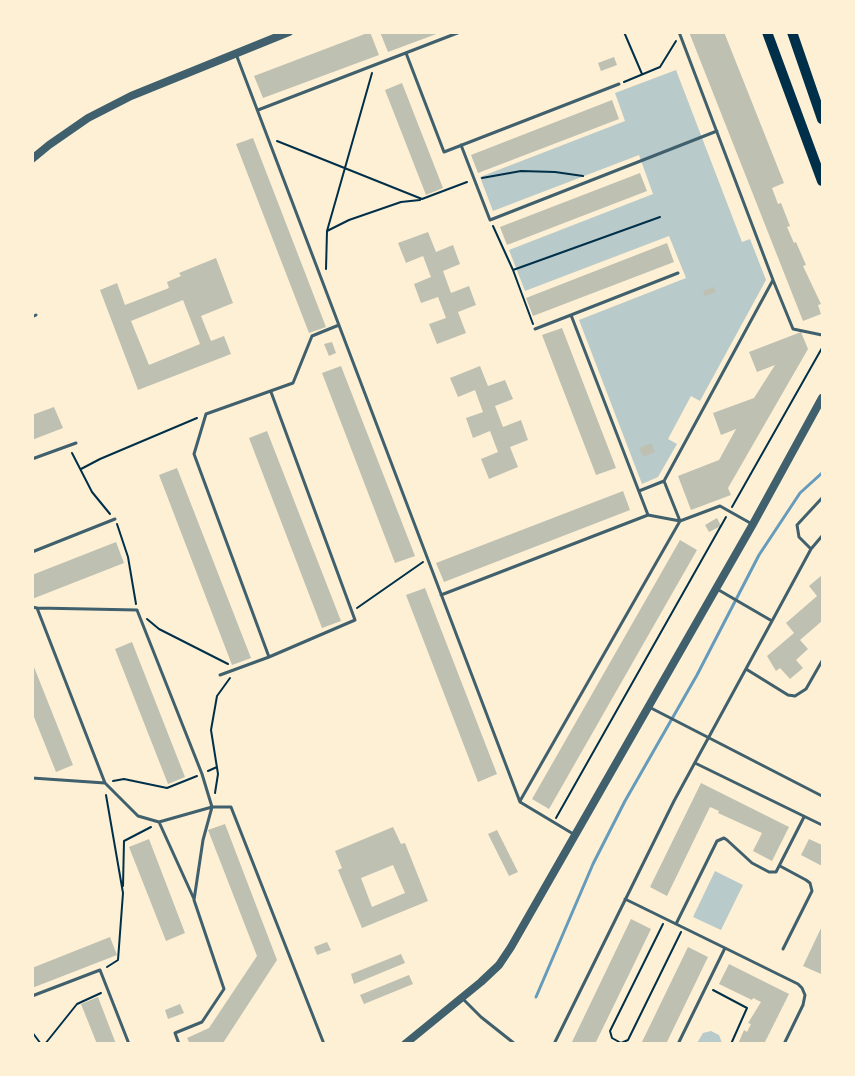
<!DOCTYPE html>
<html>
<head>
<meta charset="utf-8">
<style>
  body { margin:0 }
  #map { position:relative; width:855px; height:1076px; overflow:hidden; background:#fdf0d5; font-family:Overpass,sans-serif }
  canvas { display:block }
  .frame { position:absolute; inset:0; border:34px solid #fdf0d5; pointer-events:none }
</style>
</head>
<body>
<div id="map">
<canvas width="855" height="1076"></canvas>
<div class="frame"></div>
</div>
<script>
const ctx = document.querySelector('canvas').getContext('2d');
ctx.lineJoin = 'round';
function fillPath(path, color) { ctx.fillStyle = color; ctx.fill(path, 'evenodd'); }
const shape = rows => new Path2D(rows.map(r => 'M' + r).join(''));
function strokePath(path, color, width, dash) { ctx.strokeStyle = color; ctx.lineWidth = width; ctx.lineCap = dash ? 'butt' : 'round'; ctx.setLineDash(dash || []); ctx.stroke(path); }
const green = shape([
  [676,70,742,242,750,239,766,280,700,401,691,396,668,439,677,444,658,477,642,484,579,320,686,278,669,236,525,291,509,250,653,194,639,155,493,211,480,177,625,121,615,93],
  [715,871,743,885,721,930,693,917],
  [711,1031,719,1035,722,1043,697,1043,703,1033]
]);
const stream = shape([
  [536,997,593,864,625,801,697,675,759,555,800,493,822,473]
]);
const building = shape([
  [370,32,379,55,263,98,254,76],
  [380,32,439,32,439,33,388,52],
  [689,32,724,32,784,183,772,188,778,204,781,203,790,226,787,227,794,243,796,242,806,265,803,266,821,304,818,305,821,314,803,321],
  [614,57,617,65,601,71,598,63],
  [402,83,443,188,426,195,385,90],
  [612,100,619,119,478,173,471,155],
  [253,138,326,327,309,333,236,144],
  [640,173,647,191,507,245,500,227],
  [428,232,436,252,453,245,460,264,443,271,451,293,469,286,476,305,458,312,466,333,437,344,429,324,446,318,438,297,421,303,414,284,431,277,423,256,406,263,398,243],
  [667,243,674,262,533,316,526,298],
  [216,258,233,303,201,316,211,341,224,336,231,354,138,390,100,290,117,283,125,305,169,288,167,282,181,276,179,273],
  [183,300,200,344,149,365,131,321],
  [714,287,716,292,705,296,703,291],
  [562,328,616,468,596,475,542,335],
  [801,332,808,349,728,488,731,495,691,510,678,476,719,460,736,429,721,435,713,413,754,398,775,365,757,372,749,352],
  [332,342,336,353,329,356,324,344],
  [341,366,415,556,395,563,322,373],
  [480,366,488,386,505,380,513,399,495,406,503,427,521,420,528,440,510,447,518,467,489,479,481,459,498,452,490,431,473,438,466,418,483,412,475,390,458,397,450,378],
  [54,407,63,428,32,440,32,415],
  [267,431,341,621,322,628,249,438],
  [651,443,655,452,643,457,639,448],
  [177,468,251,658,232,665,159,475],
  [623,491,630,510,444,582,436,563],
  [717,518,721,526,709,532,705,525],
  [680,540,697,550,549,809,532,799],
  [116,542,124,563,32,599,32,575],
  [822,575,822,621,800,640,808,649,796,660,803,668,790,679,780,668,776,671,767,656,794,633,786,623,817,596,809,586],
  [425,588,497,774,478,782,406,595],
  [132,642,185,777,168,784,115,649],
  [32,662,73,765,56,772,32,712],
  [701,783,789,827,772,861,753,851,762,833,718,813,719,811,710,807,667,896,650,887],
  [225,824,277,960,223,1043,190,1044,187,1038,209,1028,257,956,208,830],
  [393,827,401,844,405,843,428,901,362,928,338,870,342,868,335,851],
  [393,865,405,893,372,907,361,878],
  [497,830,518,872,509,876,488,834],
  [149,839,185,933,166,941,129,847],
  [809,839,822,845,822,866,801,855],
  [631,919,651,929,637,958,595,1044,571,1044],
  [822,926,822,971,821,974,803,966],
  [110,937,117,955,32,988,32,968],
  [327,942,331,950,317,955,314,947],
  [688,947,708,957,666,1044,641,1044],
  [401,954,405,963,354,984,351,974],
  [729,964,789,994,764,1044,738,1044,744,1030,747,1032,751,1024,748,1023,761,1002,753,998,752,1000,719,984],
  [409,975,413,984,364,1004,360,995],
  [98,997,116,1044,97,1044,81,1004],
  [180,1004,184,1013,168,1019,165,1010]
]);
const path = shape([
  [624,32,642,74],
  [624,82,660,67,676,41],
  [277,141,422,199,467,182],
  [482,178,521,171,555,172,583,176],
  [493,226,513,270,533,324],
  [327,231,349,220,401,202,420,200],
  [326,269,327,231,372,73],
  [513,270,660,217],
  [72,453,92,492,110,514],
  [81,469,100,459,197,418],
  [732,507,822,348],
  [117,524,128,557,136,604],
  [357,608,423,562],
  [147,619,159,629,228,664],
  [208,771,217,767],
  [113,781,124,779,167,788,197,776],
  [215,793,218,774,211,730,217,696,230,678],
  [106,795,123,893,118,960,107,967],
  [556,818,726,517],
  [123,886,124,841,151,827],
  [663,924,610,1031,612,1038,621,1043,628,1040,681,932],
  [713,990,747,1008,731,1044],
  [32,1032,41,1044],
  [45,1044,77,1004,101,993]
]);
const service = shape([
  [406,53,444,152,619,84],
  [236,54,520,802,575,835],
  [258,110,460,32],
  [461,145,490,220,717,131],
  [773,280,793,329,822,335],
  [571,315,678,273],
  [32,317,36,315],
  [535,329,571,315,648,515],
  [32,459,76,443],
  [664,481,680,521,720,506,752,524],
  [639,491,664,481,773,280,679,32],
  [811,549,799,537,797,525,822,498],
  [32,552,115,519],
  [441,595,648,515,680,521,520,801],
  [32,607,37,608,105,783],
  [37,608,137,610,202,774,212,807,203,840,194,900,224,989,202,1022,175,1033,179,1044],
  [772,621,811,549,822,536],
  [269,657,194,454,206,414,293,383,312,336,339,325],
  [746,669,788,695,795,696,806,689,822,661],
  [220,675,269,657,355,620,271,392],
  [649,707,822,796],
  [695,763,822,825],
  [32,778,105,783,138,816,159,822,212,807,231,807,324,1044],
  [159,822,194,899],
  [780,866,806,880,810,883,812,891,783,949],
  [625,899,725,948],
  [676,924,717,841,724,838,727,840,752,863,769,872,776,872,804,817],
  [32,996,100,970,129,1044],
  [462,998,481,1017,515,1044],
  [554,1044,674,801,772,621,717,589],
  [678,1044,725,948,798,984,802,988,805,995,803,1005,784,1044]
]);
const tertiary = shape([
  [32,159,49,145,88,118,131,96,289,32],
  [405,1044,481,982,499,965,511,947,753,524,822,398]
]);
const primary = shape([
  [767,32,822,181],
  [792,32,822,119]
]);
fillPath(green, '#b9caca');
strokePath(stream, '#669bbc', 3);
fillPath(building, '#bec0b2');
strokePath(path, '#003049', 2);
strokePath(service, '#3f606c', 3);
strokePath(tertiary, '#3f606c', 8);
strokePath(primary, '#003049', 10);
</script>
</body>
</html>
